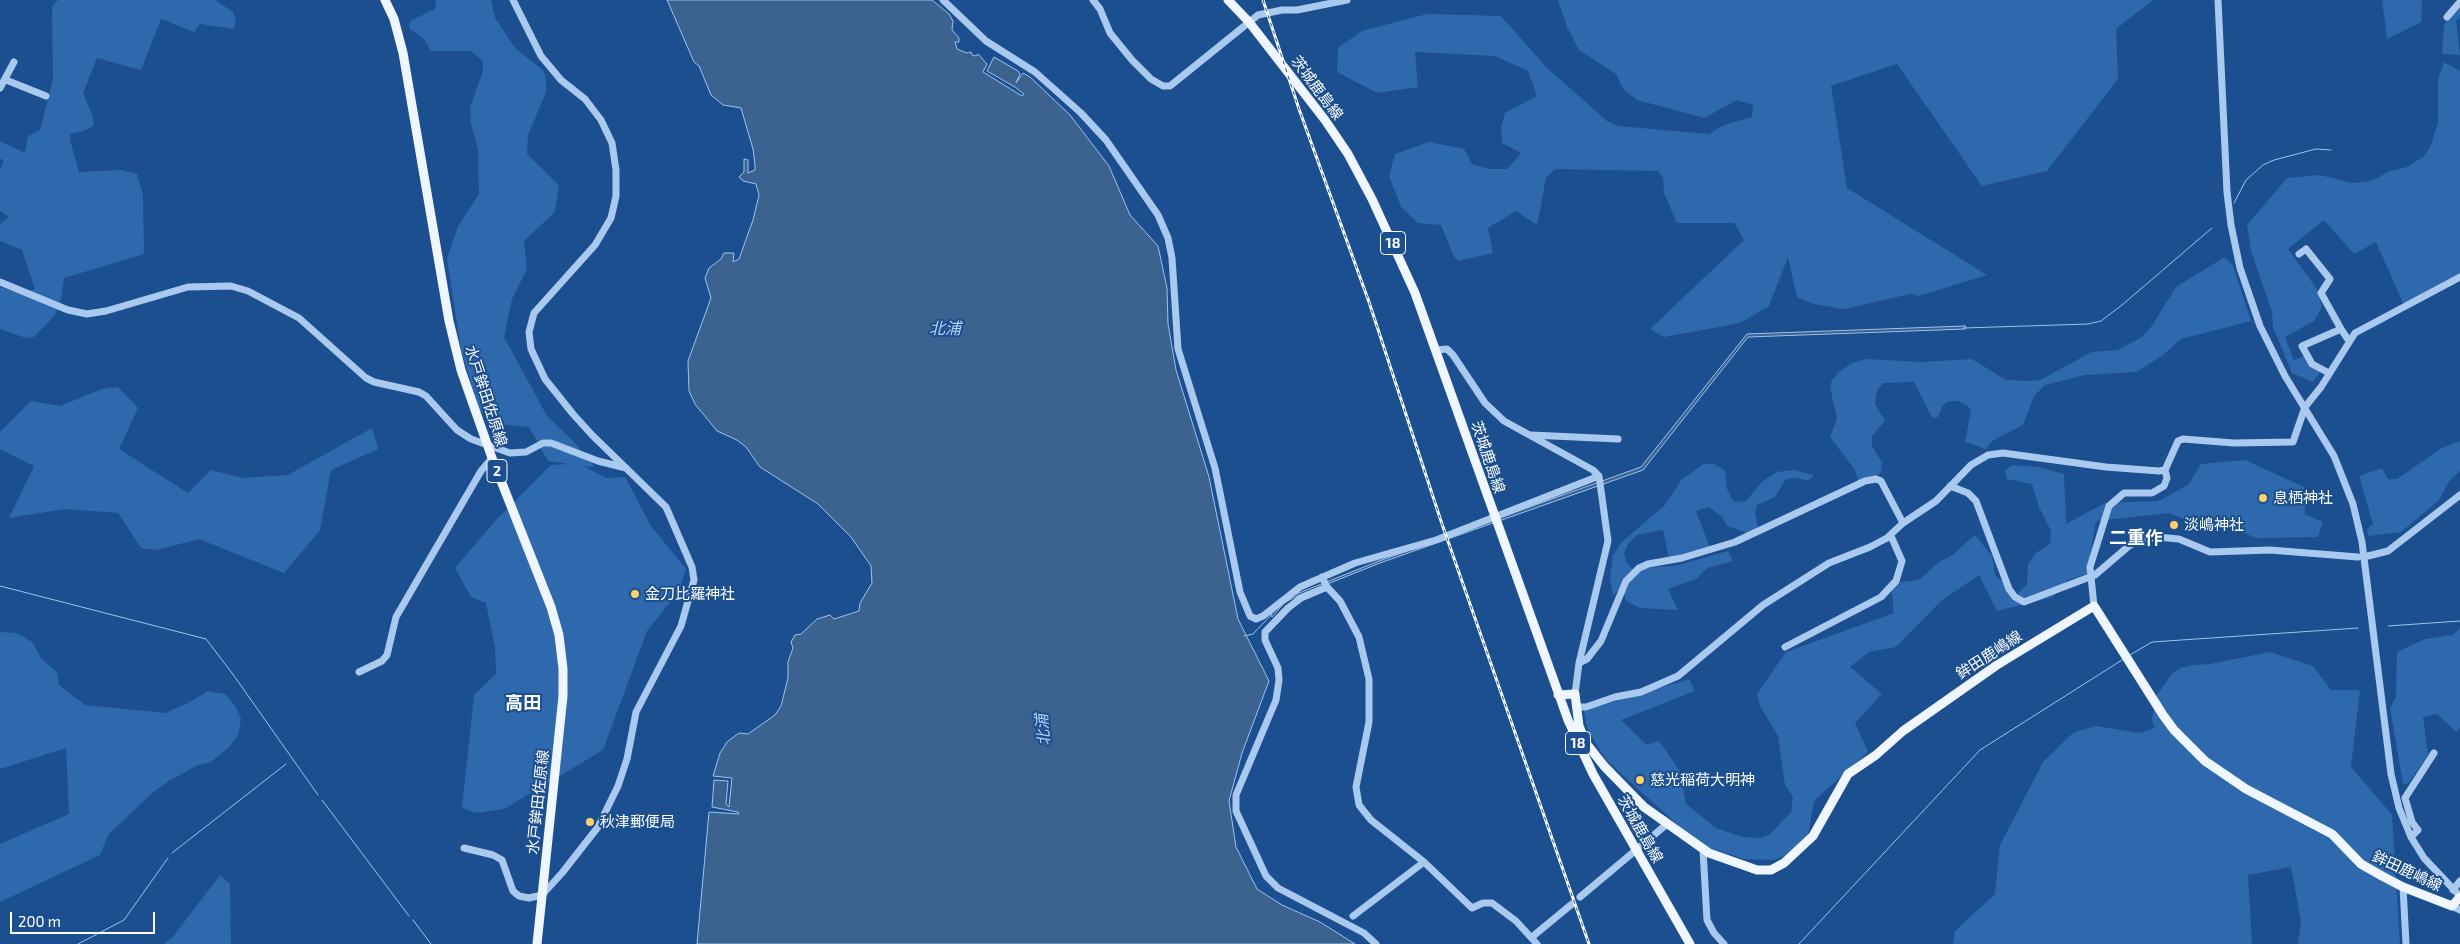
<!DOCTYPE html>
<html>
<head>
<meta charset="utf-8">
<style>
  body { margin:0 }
  #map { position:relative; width:2460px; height:944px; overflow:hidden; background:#1b4f8f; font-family:"Exo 2",sans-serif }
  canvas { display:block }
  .scale { position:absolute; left:10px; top:912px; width:145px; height:22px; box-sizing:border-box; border:2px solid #fff; border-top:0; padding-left:6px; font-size:15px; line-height:18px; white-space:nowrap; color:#fff; -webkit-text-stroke:4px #1b4f8f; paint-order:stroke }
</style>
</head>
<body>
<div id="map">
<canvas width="2460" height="944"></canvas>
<div class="scale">200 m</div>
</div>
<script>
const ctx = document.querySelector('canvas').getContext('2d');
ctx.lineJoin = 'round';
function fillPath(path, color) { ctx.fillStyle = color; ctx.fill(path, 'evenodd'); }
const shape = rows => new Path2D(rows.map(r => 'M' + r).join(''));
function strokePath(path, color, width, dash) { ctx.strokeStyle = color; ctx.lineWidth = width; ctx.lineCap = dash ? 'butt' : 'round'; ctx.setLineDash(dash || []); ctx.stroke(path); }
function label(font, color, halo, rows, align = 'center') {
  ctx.font = font + ' "Exo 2","Noto Sans JP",sans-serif'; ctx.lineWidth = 4; ctx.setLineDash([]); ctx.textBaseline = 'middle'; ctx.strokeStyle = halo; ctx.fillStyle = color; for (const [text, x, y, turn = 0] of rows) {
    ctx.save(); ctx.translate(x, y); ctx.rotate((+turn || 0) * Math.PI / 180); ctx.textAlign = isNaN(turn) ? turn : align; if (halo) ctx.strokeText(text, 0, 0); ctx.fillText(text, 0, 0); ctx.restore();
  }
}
const green = shape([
  [58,0,215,0,233,12,236,21,233,29,200,24,194,32,161,19,141,70,97,58,83,93,93,117,93,126,84,131,70,134,70,140,79,172,120,170,137,174,143,195,144,254,64,278,61,299,55,315,34,337,26,338,0,329,0,287,21,294,35,289,22,250,0,241,0,224,9,217,0,211,0,170,4,162,0,158,0,141,25,153,28,136,40,130,53,79,52,6],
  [436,0,491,0,495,18,515,48,544,71,546,81,546,92,528,135,527,154,559,185,555,212,524,241,527,269,512,299,504,337,547,416,573,441,595,467,583,466,607,478,625,477,651,526,686,569,679,591,647,631,603,750,504,809,476,813,462,808,474,695,496,674,495,648,486,603,471,597,455,568,496,520,551,465,569,464,548,461,529,427,498,424,480,411,461,350,447,259,458,226,479,194,478,149,471,124,470,107,483,71,483,61,471,51,431,51,424,39,409,28,410,21,435,9],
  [1558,0,2153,0,2116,29,2118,79,2047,171,1982,186,1897,64,1831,86,1847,188,1987,275,1918,296,1910,294,1844,309,1813,304,1797,297,1788,257,1769,306,1740,323,1664,337,1650,329,1744,240,1734,223,1677,223,1664,193,1663,178,1658,171,1555,169,1546,178,1537,225,1516,211,1488,228,1493,253,1458,261,1453,255,1441,225,1418,223,1401,207,1389,176,1395,154,1429,142,1464,149,1472,164,1489,169,1507,169,1521,153,1502,143,1501,127,1505,113,1537,96,1528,71,1495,56,1415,52,1418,87,1377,93,1337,72,1338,48,1362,31,1427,14,1501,16,1545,66,1607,121,1618,126,1709,134,1724,125,1752,117,1753,105,1737,100,1704,118,1637,100,1623,89,1616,74,1579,50,1567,27],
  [2382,0,2422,0,2421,22,2387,39],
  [2460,2,2460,18,2456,20,2460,55,2442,54,2444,25],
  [2444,62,2460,71,2460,273,2441,288,2403,303,2376,242,2354,254,2324,220,2288,249,2317,289,2322,307,2314,321,2285,337,2294,360,2304,356,2320,372,2313,382,2292,373,2273,327,2272,312,2251,251,2247,225,2287,178,2320,175,2352,183,2371,181,2388,172,2407,167,2423,157,2430,147,2438,123,2438,80],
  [2225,257,2233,266,2251,321,2181,339,2162,356,2136,372,2085,375,2045,385,2034,396,2023,425,1992,441,1986,449,1965,442,1971,410,1969,407,1958,401,1949,401,1943,405,1938,417,1932,418,1914,382,1883,383,1877,391,1875,404,1885,421,1872,436,1872,446,1882,463,1881,472,1875,477,1858,481,1855,470,1830,437,1837,419,1830,387,1832,380,1840,371,1854,362,1867,359,1922,362,1972,359,2006,380,2027,381,2040,380,2092,352,2118,350,2142,337,2151,327,2176,287],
  [118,387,138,408,119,449,188,493,211,470,242,478,288,475,372,428,378,449,331,470,320,530,284,573,199,539,157,550,141,548,118,513,65,509,9,518,34,466,0,449,0,432,31,401,60,406,102,389],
  [2460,441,2460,471,2450,480,2439,500,2401,532,2368,536,2367,529,2373,524,2359,476,2382,468,2388,479,2397,479,2440,449],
  [2245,460,2304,487,2305,514,2323,522,2318,537,2256,538,2206,516,2193,523,2169,513,2096,521,2087,574,2068,580,2053,597,1997,611,1979,575,1941,601,1896,647,1869,652,1850,667,1882,694,1855,723,1868,752,1814,801,1808,836,1787,855,1774,860,1744,859,1710,848,1679,826,1606,760,1587,728,1584,711,1689,679,1695,691,1621,720,1647,745,1659,741,1680,771,1686,804,1716,828,1742,837,1760,838,1769,835,1791,812,1793,797,1785,785,1778,736,1760,706,1757,694,1786,652,1894,613,1891,583,1919,580,1939,562,1951,556,1975,535,1992,556,1995,575,2017,595,2027,584,2028,564,2036,553,2050,544,2051,531,2039,507,2032,484,2007,479,2005,471,2012,465,2038,467,2064,474,2066,524,2105,503,2159,501,2188,485,2201,464],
  [1704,464,1714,464,1725,471,1727,489,1733,501,1736,502,1746,501,1763,481,1777,472,1794,470,1814,475,1808,481,1796,478,1786,479,1775,497,1757,505,1755,514,1758,527,1748,533,1727,526,1722,517,1709,507,1696,511,1710,548,1669,558,1663,530,1637,535,1628,544,1624,553,1626,562,1634,570,1613,596,1610,577,1613,555,1622,542,1665,505,1682,479],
  [1728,551,1733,561,1707,568,1696,579,1668,589,1678,610,1640,608,1626,601,1623,591,1628,579,1642,568,1675,566],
  [2460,628,2460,728,2456,732,2437,714,2423,717,2428,755,2408,784,2403,784,2390,708,2396,697,2397,652,2425,639,2453,635],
  [0,632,16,633,32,642,41,658,57,672,59,685,85,705,165,713,188,703,208,691,225,694,236,707,241,719,238,736,227,749,211,762,198,765,169,781,152,793,108,835,100,855,0,902,0,844,69,814,66,748,0,769],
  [2270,652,2313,666,2331,690,2360,690,2351,767,2392,815,2400,944,2298,944,2301,922,2291,867,2248,875,2252,944,1953,944,1955,931,1995,894,2000,845,2043,762,2074,732,2096,726,2140,733,2155,728,2152,720,2156,696,2172,674,2180,668,2194,665,2210,664],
  [220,875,230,884,231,944,164,944,172,938]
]);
const water = shape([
  [667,0,932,0,949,14,953,21,952,30,959,38,959,42,955,42,957,49,967,53,971,52,972,55,976,56,978,54,987,64,983,72,1022,96,1024,94,1015,87,987,71,994,57,1018,71,1020,74,1016,83,1023,73,1030,77,1070,115,1109,166,1130,215,1158,246,1167,288,1168,324,1176,370,1209,477,1238,619,1269,681,1242,753,1229,801,1236,847,1257,889,1282,905,1320,922,1355,944,697,944,709,812,739,814,738,812,712,807,714,780,728,781,726,804,729,807,732,778,713,776,720,753,727,742,739,733,748,734,775,715,781,706,788,678,788,662,793,648,791,642,795,635,801,634,817,619,830,615,834,619,859,611,860,603,872,583,871,566,851,537,818,504,760,467,746,447,737,440,717,431,695,404,689,391,688,361,711,298,705,278,709,268,721,259,724,253,734,253,733,262,739,259,753,220,759,195,756,184,743,181,739,177,744,172,744,159,748,160,748,173,755,170,755,165,753,149,741,108,723,105,711,95,699,66,694,62,667,0],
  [1965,326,1965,329,1748,337,1643,470,1380,563,1295,597,1284,603,1272,617,1270,614,1282,601,1294,595,1379,561,1641,467,1747,334,1965,326]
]);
const stream = shape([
  [2234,203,2246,180,2263,165,2274,160,2316,149,2331,150],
  [1964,328,2088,324,2101,321,2122,305,2212,228],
  [0,586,206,639,232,673,318,795],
  [2388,626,2460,621],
  [1244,636,1253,634,1272,614],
  [2130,655,2152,642,2358,628],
  [322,800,409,916],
  [172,853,286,764],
  [413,920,431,944],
  [78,944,124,920,168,858],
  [1799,944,1980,750,2122,660]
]);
const minor = shape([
  [943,0,986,41,1035,72,1081,113,1106,140,1158,215,1168,238,1172,258,1178,349,1215,468,1240,592,1250,616,1256,619,1263,616,1300,587,1355,563,1436,540,1599,476],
  [1093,0,1100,9,1110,33,1132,60,1151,79,1163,86,1170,86,1175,82,1258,15,1282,10,1297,10,1347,0],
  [2218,0,2227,192,2231,225,2240,268,2260,326,2285,376,2334,456,2353,504,2362,542,2391,774,2399,808,2411,837,2424,858,2460,896],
  [2447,17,2460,2],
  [6,80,46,96],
  [0,88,14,62],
  [2299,254,2306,249,2330,279,2321,293,2341,329],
  [0,282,68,310,87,314,106,311,188,287,231,286,248,291,299,318,366,378,374,382,419,392,426,396,457,430,471,439,510,453,526,452,543,443,551,443,598,461,626,468],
  [1436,350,1447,349,1453,355,1485,403,1504,421,1593,470,1599,476,1608,541,1579,663,1575,694],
  [2329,373,2312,364,2302,346,2341,329,2349,341],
  [1531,435,1618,439],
  [1950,486,1968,493,1976,501,2009,589,2015,597,2024,602,2095,575,2130,545,2156,537,2179,539,2210,552,2270,550,2358,557],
  [2368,556,2388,551,2460,495],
  [1322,577,1327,587,1340,601,1359,637,1369,679,1369,722,1356,787,1359,805,1371,820,1424,862,1472,908,1483,903,1492,903,1516,921,1537,944],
  [1327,587,1301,598,1288,608,1265,632,1265,640,1278,668,1279,680,1276,700,1236,795,1236,811,1266,876,1278,888,1364,933,1376,944],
  [2094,606,2090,567,2109,506,2124,493,2152,493,2164,486,2167,478,2165,470,2178,441,2183,439,2234,443,2293,442,2305,407,2321,387,2355,333,2460,277],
  [1785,647,1881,597,1896,581,1902,561,1891,536,1887,538],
  [1579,663,1587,659,1601,641,1626,581,1639,568,1648,564,1682,558,1735,542,1865,481,1876,479,1881,481,1903,523],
  [359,672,382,661,387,655,396,617,481,471,492,458],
  [1576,707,1586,707,1615,697,1641,692,1678,676,1763,605,1829,563,1870,547,1887,538,1903,523,1936,501,1971,465,1988,455,2003,453,2106,467,2159,471,2165,470],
  [2411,837,2418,830,2412,822,2405,798,2434,753],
  [464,848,493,855,502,860,513,891,519,896,529,898,542,895,562,873,598,827,618,786,627,759,636,712,681,626,694,580,692,567,666,507,592,435,573,414,545,379,531,349,529,332,534,313,595,245,611,218,616,196,616,170,612,143,601,120,585,99,561,80,541,56,513,0],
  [1703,850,1707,920,1714,933,1724,944],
  [2403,887,2406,944],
  [2453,890,2460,881],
  [1580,897,1667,824],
  [2452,906,2460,910],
  [1353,916,1424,862],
  [1532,937,1572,904]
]);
const major = shape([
  [385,0,394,19,403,53,449,321,461,370,492,458,551,607,559,635,563,669,563,696,537,944],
  [1228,0,1249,22,1325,120,1348,154,1372,199,1415,293,1568,720,1593,774,1690,944],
  [1558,695,1575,694,1579,726,1586,743,1604,766,1644,807,1709,853,1757,870,1771,870,1784,863,1813,836,1848,774,1876,755,1903,731,1997,665,2094,606,2163,715,2174,730,2205,761,2246,789,2332,834,2361,864,2382,876,2403,887,2452,906,2460,897]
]);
const rail = shape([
  [1263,0,1299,109,1369,302,1442,524,1589,944]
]);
const markers = [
  [2263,498,5,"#ffd166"],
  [2174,525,5,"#ffd166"],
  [635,594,5,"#ffd166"],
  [1640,780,5,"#ffd166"],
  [590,822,5,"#ffd166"]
];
const shields = [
  [1393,243,25],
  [497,471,20],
  [1578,743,25]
];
const shieldNames = [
  ["18",1393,243],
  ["2",497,471],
  ["18",1578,743]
];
const streetNames = [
  ["茨城鹿島線",1317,88,53],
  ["水戸鉾田佐原線",486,396,72],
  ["茨城鹿島線",1488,457,71],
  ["鉾田鹿嶋線",1989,655,-33],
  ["水戸鉾田佐原線",538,802,-84],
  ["茨城鹿島線",1640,829,60],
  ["鉾田鹿嶋線",2407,871,25]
];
const poiNames = [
  ["息栖神社",2273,498],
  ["淡嶋神社",2184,525],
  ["金刀比羅神社",645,594],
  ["慈光稲荷大明神",1650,780],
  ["秋津郵便局",600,822]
];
const waterNames = [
  ["北浦",945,329],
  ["北浦",1043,730,-95]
];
const quarterNames = [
  ["二重作",2136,538],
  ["高田",523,703]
];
fillPath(green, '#2e69ad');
fillPath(water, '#3c6290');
strokePath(water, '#9cc4f0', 1);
strokePath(stream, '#9cc4f0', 1);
strokePath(minor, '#a9c9ee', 7);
strokePath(major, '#f0f6ff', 9);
strokePath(rail, '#fff', 3);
strokePath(rail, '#1b4f8f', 1, [4]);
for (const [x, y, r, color] of markers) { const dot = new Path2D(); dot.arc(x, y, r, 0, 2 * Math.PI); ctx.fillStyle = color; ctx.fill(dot); strokePath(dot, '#1b4f8f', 2); }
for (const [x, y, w] of shields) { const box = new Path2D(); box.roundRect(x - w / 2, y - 11.5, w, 23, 4); ctx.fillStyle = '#1b4f8f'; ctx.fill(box); strokePath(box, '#fff', 1); }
label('bold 14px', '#fff', null, shieldNames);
label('15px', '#fff', '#1b4f8f', streetNames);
label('15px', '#fff', '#1b4f8f', poiNames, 'left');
label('italic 16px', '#b5d3f5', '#1b4f8f', waterNames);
label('bold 18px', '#fff', '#1b4f8f', quarterNames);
</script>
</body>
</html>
